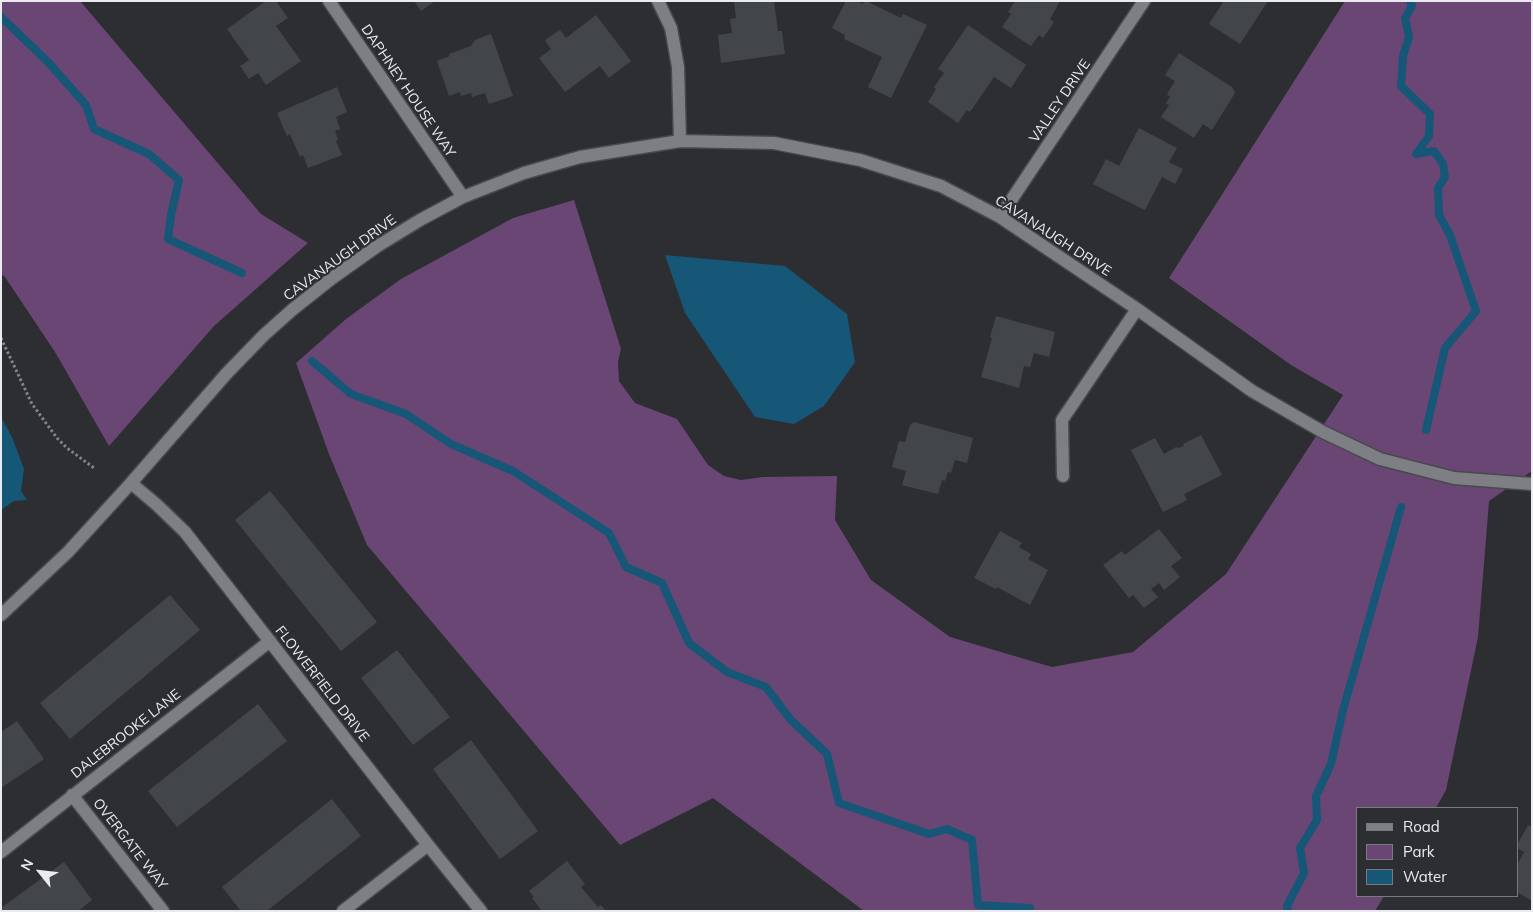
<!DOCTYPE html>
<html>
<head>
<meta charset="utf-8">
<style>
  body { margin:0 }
  #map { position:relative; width:1533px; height:912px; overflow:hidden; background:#2d2e32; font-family:Mulish,sans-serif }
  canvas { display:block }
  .frame { position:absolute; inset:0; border:2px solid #eaebee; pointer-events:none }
  .legend { position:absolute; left:1356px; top:807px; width:162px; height:90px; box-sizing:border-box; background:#2d2e32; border:1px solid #797a7d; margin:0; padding:6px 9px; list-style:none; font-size:15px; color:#eaebee }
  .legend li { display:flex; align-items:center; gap:10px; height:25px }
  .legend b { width:25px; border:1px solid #797a7d }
  .north { position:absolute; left:15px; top:847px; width:50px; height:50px; -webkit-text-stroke:4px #2d2e32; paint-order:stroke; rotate:299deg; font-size:14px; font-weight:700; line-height:20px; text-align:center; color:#eaebee }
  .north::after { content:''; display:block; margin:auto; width:18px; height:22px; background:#eaebee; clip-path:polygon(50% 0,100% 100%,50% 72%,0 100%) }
</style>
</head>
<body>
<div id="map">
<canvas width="1533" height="912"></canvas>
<div class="frame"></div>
<ul class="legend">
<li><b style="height:6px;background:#7e7f84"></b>Road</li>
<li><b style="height:14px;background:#694674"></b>Park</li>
<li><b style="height:14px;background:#165677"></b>Water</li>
</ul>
<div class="north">N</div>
</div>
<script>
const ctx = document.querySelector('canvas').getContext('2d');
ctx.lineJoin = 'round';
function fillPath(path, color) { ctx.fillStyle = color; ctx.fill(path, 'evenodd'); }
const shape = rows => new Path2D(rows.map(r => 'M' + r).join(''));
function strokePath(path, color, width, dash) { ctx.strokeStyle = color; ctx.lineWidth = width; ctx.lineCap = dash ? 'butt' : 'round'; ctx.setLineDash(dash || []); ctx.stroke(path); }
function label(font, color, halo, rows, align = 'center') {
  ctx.font = font + ' Mulish,sans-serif'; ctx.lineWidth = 4; ctx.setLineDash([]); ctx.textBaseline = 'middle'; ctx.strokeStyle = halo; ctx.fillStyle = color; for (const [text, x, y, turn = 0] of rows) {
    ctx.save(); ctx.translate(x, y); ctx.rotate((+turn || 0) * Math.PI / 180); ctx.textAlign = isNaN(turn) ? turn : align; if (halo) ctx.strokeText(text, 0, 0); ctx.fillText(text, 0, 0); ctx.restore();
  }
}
const green = shape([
  [1,1,80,1,261,214,308,243,214,326,109,446,55,352,5,277,1,274],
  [1345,1,1532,1,1532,471,1489,501,1478,637,1446,790,1436,808,1357,808,1357,896,1384,896,1375,911,864,911,713,798,620,845,367,545,329,454,296,363,346,319,401,279,513,218,574,200,621,349,618,361,619,381,635,403,677,419,708,465,724,476,741,480,763,477,837,476,835,520,871,580,950,637,1052,667,1133,652,1226,574,1343,395,1291,365,1169,278]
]);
const water = shape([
  [665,255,785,266,847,314,855,362,824,406,794,424,755,417,685,313],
  [1,417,12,437,24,469,21,491,27,500,14,501,1,510]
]);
const stream = shape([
  [1410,1,1412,6,1405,18,1409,37,1403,56,1401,86,1430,114,1429,136,1416,154,1434,151,1443,164,1445,177,1438,188,1439,215,1450,235,1476,311,1445,348,1426,430],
  [1,17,48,62,86,105,94,129,149,154,179,180,171,215,168,239,242,273],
  [312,361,351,394,406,414,451,444,513,471,609,533,626,567,662,583,689,643,727,672,766,687,790,719,827,754,839,803,929,834,947,829,972,840,978,905,1030,908,1030,911],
  [1288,911,1287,906,1304,873,1300,848,1317,820,1316,796,1331,764,1343,710,1401,507]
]);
const building = shape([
  [266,1,276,1,288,18,276,26,301,61,266,85,258,73,249,79,240,66,249,60,227,29],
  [414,1,435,1,421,11],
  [734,1,774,1,778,31,782,31,785,54,721,63,718,35,732,33,730,19,736,18],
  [846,1,857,1,863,4,864,1,866,1,901,18,903,14,927,25,891,98,868,87,882,57,844,39,845,35,832,28],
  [1015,1,1060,1,1050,19,1054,22,1043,38,1039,35,1031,46,1002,27,1011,14,1008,12],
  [1224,1,1268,1,1240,44,1209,24],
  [596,15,631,61,609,78,600,66,565,92,539,58,551,49,545,40,560,30,566,38],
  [968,25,1026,65,1011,88,994,77,970,112,967,110,958,123,928,102,936,89,934,87,944,73,938,69],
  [491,34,513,96,489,104,485,93,472,97,471,93,461,96,460,92,449,96,437,61,450,56,449,54,471,46,475,40],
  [1179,53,1232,87,1235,93,1212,130,1203,124,1194,138,1161,117,1169,105,1166,103,1170,97,1167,94,1175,81,1165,75],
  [337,87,347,112,336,117,340,129,335,131,338,140,336,141,342,155,308,168,303,155,300,157,290,134,287,136,277,113],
  [1139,128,1177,148,1169,162,1183,169,1175,184,1162,177,1145,210,1093,184,1106,159,1119,166],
  [996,316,1055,332,1049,357,1034,353,1030,367,1024,366,1019,388,981,377,992,338,990,337],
  [914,422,973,438,967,463,955,460,951,473,948,472,945,481,942,480,938,494,902,485,906,471,892,467,899,441,905,442,910,425],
  [1201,435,1222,475,1184,494,1187,500,1163,512,1131,450,1155,438,1164,454,1176,447,1178,448,1184,446,1183,444],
  [270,491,377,622,341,651,235,520],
  [1159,529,1182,558,1171,566,1180,577,1164,590,1159,583,1151,589,1158,597,1144,608,1133,595,1129,598,1103,565,1122,551,1125,555],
  [1000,531,1022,543,1019,547,1031,554,1028,559,1048,570,1030,605,997,587,996,589,974,578],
  [170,595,200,630,70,739,40,703],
  [397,650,450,717,413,745,361,678],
  [258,704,287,741,177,827,148,791],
  [17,721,44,759,1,788,1,732],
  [471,740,538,831,500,859,433,769],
  [332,799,361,836,267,911,241,911,222,887],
  [1528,825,1532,827,1532,901,1517,892,1517,865,1524,852,1517,848,1517,845],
  [567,861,585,884,581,887,598,907,601,905,606,911,542,911,532,898,534,897,529,891],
  [64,862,92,900,78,911,1,911,1,908]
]);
const path = shape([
  [1,338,32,404,57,438,67,448,94,468]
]);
const minor = shape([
  [329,1,463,197],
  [658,1,671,28,678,67,680,141],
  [1000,217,1144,1],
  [1063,476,1062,420,1137,309],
  [131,483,157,505,185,532,428,845,481,911],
  [1,615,68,552,131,483,227,373,264,335,292,310,331,279,376,247,420,220,463,197,524,173,580,157,680,141,774,143,860,160,941,186,1000,217,1137,309,1252,391,1323,432,1380,459,1454,478,1532,484],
  [72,795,163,911],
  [1,852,270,641],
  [343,911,428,845]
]);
const streetNames = [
  ["DAPHNEY HOUSE WAY",408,91,56],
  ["VALLEY DRIVE",1060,101,-56],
  ["CAVANAUGH DRIVE",1053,236,33],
  ["CAVANAUGH DRIVE",340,258,-36],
  ["FLOWERFIELD DRIVE",322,684,52],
  ["DALEBROOKE LANE",126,734,-38],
  ["OVERGATE WAY",130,844,52]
];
fillPath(green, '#694674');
fillPath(water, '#165677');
strokePath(stream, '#165677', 8);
fillPath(building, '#434649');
strokePath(minor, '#48494d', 15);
strokePath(path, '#848588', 3, [2.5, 2.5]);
strokePath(minor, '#7e7f84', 12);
label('14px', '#eaebee', '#2d2e32', streetNames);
</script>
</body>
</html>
